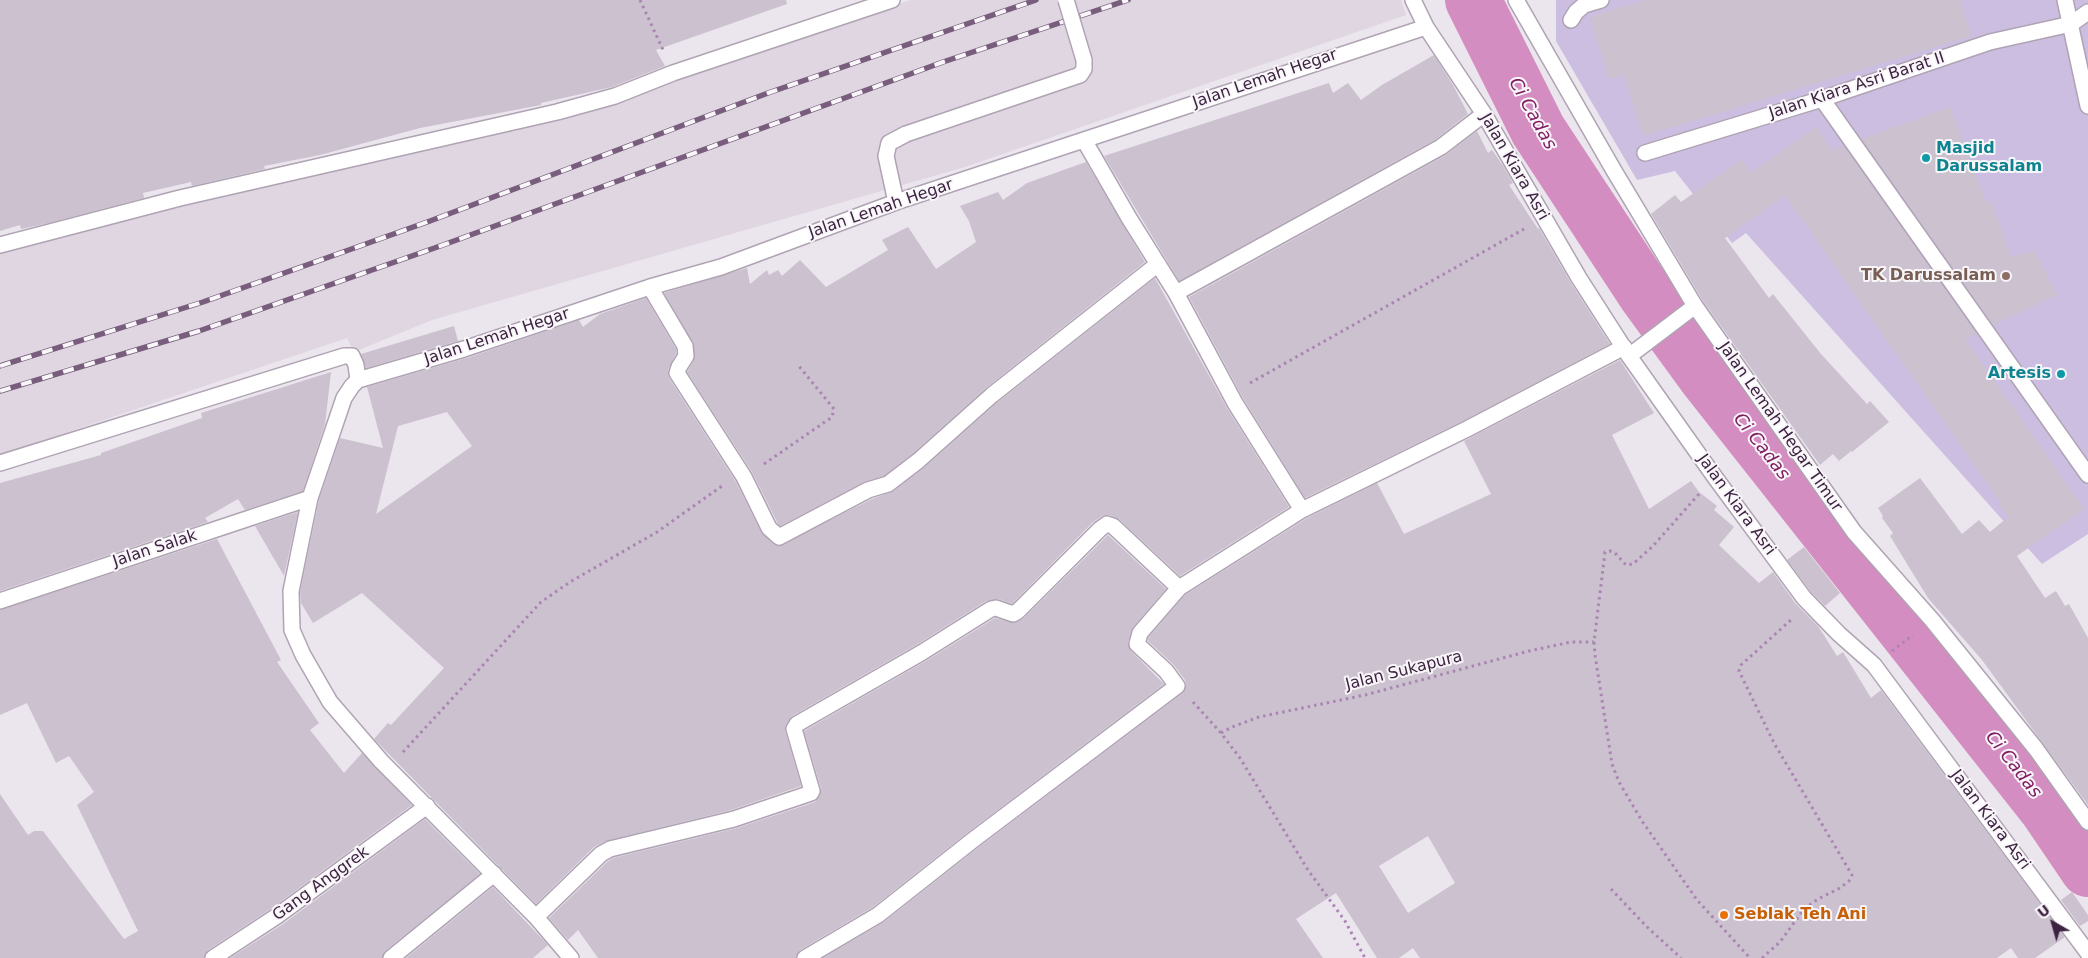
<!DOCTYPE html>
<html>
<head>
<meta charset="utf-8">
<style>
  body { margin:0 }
  #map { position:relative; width:2088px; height:958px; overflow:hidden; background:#ebe5ee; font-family:"DejaVu Sans",sans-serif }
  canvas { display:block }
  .north { position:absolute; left:2028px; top:898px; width:50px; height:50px; -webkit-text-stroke:4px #f9f6fa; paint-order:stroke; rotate:322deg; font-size:14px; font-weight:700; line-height:20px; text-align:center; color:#3d2341 }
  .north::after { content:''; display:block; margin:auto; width:18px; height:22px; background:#3d2341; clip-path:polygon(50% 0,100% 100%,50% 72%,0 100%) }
</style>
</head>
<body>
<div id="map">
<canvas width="2088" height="958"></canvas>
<div class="north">U</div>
</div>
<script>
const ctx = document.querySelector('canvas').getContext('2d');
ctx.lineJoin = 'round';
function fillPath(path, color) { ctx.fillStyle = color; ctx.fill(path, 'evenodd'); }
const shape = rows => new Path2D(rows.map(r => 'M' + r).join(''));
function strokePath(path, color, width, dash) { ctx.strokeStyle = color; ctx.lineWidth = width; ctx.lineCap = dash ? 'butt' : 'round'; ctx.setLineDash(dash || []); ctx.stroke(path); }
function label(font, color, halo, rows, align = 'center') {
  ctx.font = font + ' "DejaVu Sans",sans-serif'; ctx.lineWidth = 4; ctx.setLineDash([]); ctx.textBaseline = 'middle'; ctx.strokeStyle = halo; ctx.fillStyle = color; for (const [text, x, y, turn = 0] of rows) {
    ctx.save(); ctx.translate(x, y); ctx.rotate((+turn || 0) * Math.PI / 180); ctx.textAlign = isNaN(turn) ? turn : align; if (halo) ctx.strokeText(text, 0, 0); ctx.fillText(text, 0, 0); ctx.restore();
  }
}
const built = shape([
  [911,0,1401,0,1406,15,965,167,432,320,354,352,347,338,0,455,0,246,209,199,710,64]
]);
const green = shape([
  [1556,0,2088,0,2088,534,2042,564,1746,233,1732,243,1675,171,1637,180,1556,41]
]);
const river = shape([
  [1473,0,1538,130,1645,293,1707,378,2048,810,2088,869]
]);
const building = shape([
  [0,0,786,0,787,4,656,50,665,66,612,87,541,103,541,105,420,128,320,155,264,166,265,169,192,186,191,182,143,193,144,198,49,223,21,229,20,225,0,231],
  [1646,0,1960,0,1971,36,1643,136,1624,74,1609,79,1590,17],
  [1434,55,1453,85,1468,114,1436,139,1179,281,1104,156,1329,83,1333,93,1348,83,1361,100,1382,85],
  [1950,107,1986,202,1991,201,2011,257,2035,251,2057,295,1993,325,1862,139],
  [1816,127,1832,150,1844,146,1976,333,1965,339,2084,509,2017,556,2045,598,2056,591,2065,606,2069,604,2088,638,2088,805,1982,660,1928,598,1890,536,1893,533,1882,518,1883,516,1878,508,1920,478,1962,534,1979,520,1990,532,2008,517,1999,504,2001,503,1785,195,1725,238,1769,298,1773,294,1821,354,1867,404,1870,401,1889,422,1852,452,1851,451,1839,461,1833,454,1820,465,1703,301,1651,214,1675,195,1681,202,1741,160,1751,173],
  [1477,131,1488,153,1492,150,1504,167,1513,183,1509,185,1538,229,1539,228,1571,283,1610,344,1463,421,1305,498,1243,398,1189,297,1446,155],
  [1086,162,1145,262,986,388,912,454,884,476,864,482,780,526,777,522,752,472,687,372,694,360,694,345,664,293,747,268,750,284,767,270,769,275,778,270,782,276,800,260,826,287,888,250,882,240,908,227,936,269,976,242,969,221,960,206,998,192,1003,200,1027,183],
  [1155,278,1227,408,1289,507,1180,576,1119,519,1110,515,1102,516,1093,522,1012,604,999,599,986,601,916,645,792,716,786,724,785,731,801,786,731,810,606,841,594,847,536,904,374,739,388,723,391,725,444,668,362,593,313,623,301,603,300,592,319,500,340,438,383,448,367,387,467,358,579,320,583,327,600,314,646,298,676,349,676,354,668,370,669,378,736,482,761,532,773,544,778,546,872,499,894,491,924,468,998,402],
  [447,412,472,446,376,514,398,426],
  [454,326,458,341,366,368,361,354],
  [1620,360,1654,413,1612,435,1649,509,1691,481,1699,492,1717,506,1714,510,1734,527,1719,545,1759,583,1773,572,1796,604,1818,626,1837,656,1843,652,1871,698,1881,690,2065,937,2035,958,2018,958,2011,948,1997,958,1420,958,1413,948,1399,958,1377,958,1336,893,1296,919,1323,958,823,958,884,922,979,847,1183,693,1186,685,1185,680,1173,664,1148,641,1148,638,1185,595,1307,518,1377,483,1404,534,1491,494,1464,441],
  [1428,836,1455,883,1408,913,1379,866],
  [331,372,325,424,303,491,245,510,238,499,205,518,208,522,0,591,0,483,101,455,101,453,202,418,201,413],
  [298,512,284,576,255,526],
  [1108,535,1166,589,1133,627,1128,642,1131,651,1164,684,967,833,873,907,800,950,796,958,598,958,578,930,568,940,549,918,607,862,613,858,737,828,815,802,820,795,821,788,804,731,926,661,995,618,1014,623,1023,619],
  [217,539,281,660,277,662,319,723,310,730,344,773,362,753,412,805,272,908,208,950,204,958,0,958,0,794,28,835,34,831,43,831,124,939,138,931,77,805,94,792,69,756,56,763,27,703,0,715,0,610],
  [1804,547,1840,593,1825,606,1811,592,1787,560],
  [425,819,480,874,385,951,382,958,230,958,283,924],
  [493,887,548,945,533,958,406,958],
  [2072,892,2088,915,2088,921,2080,926,2061,900]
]);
const path = shape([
  [640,0,664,52],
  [1250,383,1524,229],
  [764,464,832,417,834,409,798,365],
  [1699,494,1653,546,1633,564,1626,565,1615,553,1610,551,1605,552,1594,642,1595,655,1612,764,1619,782,1642,821,1697,900,1750,958],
  [1892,651,1913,635],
  [1193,702,1221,733,1240,758,1308,870,1345,921,1365,958],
  [1221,733,1232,727,1259,717,1365,695,1529,651,1571,642,1594,642],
  [403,752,541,602,570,582,657,532,722,486],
  [1611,889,1647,927,1681,958],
  [1762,958,1780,942,1804,909,1818,899,1840,888,1849,881,1852,875,1774,743,1739,671,1741,665,1792,619]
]);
const street = shape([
  [1413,0,1426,27,1484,114,1579,278,1629,356,1714,476,1804,598,1839,634,1874,665,2088,953],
  [1516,0,1613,169,1695,306,1854,532,1932,620,2036,749,2088,822],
  [2065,0,2088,106],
  [1571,20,1576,12,1584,5,1601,0],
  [1822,99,2088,475],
  [1084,140,1129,218,1176,293,1235,403,1302,510],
  [1645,153,1822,99,1990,42,2071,24,2088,12],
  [896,202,886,156,889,143,906,134],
  [0,245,180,198,557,112,615,96,673,73,892,0],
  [650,287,685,346,686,356,679,367,677,373,744,477,769,528,779,537,868,490,888,484,918,461,992,395,1158,264],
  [1176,293,1441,147,1484,114],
  [1629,356,1695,306],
  [0,463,344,356,352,356,356,365,358,380],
  [0,601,310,498],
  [536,917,601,854,610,849,734,819,811,793,812,791,794,729,797,724,921,653,991,609,996,608,1013,614,1018,611,1100,529,1107,524,1113,526,1179,588],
  [213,958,277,916,427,806],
  [391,958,494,874],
  [571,958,536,917,381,761,330,702,303,655,292,630,291,591,310,498,344,398,352,386,358,380,464,349,650,287,721,267,896,202,1426,27],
  [805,958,878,915,973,840,1177,686,1166,671,1137,644,1140,633,1179,588,1302,510,1467,429,1624,347]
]);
const rail = shape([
  [0,366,203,302,430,221,768,93,1036,0],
  [0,391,199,331,443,245,943,62,1128,0]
]);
const streetBridge = shape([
  [906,134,1080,75,1084,69,1084,60,1066,0]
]);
const markers = [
  [1926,158,5,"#0f9aa8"],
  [2006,276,5,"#8d6e63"],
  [2061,374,5,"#0f9aa8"],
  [1724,915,5,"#e8710a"]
];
const streetNames = [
  ["Jalan Lemah Hegar",1265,79,-19],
  ["Jalan Kiara Asri Barat II",1857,86,-18],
  ["Jalan Kiara Asri",1514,167,60],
  ["Jalan Lemah Hegar",881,209,-19],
  ["Jalan Lemah Hegar",497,337,-18],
  ["Jalan Lemah Hegar Timur",1780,427,55],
  ["Jalan Kiara Asri",1736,505,54],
  ["Jalan Salak",155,549,-18],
  ["Jalan Sukapura",1404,671,-14],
  ["Jalan Kiara Asri",1990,820,53],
  ["Gang Anggrek",321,884,-36]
];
const cultureNames = [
  ["Masjid",1936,149],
  ["Darussalam",1936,167],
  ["Artesis",2051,374,"right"]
];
const educationNames = [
  ["TK Darussalam",1996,276]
];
const foodNames = [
  ["Seblak Teh Ani",1734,915]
];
const waterNames = [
  ["Ci Cadas",1532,114,61],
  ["Ci Cadas",1761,447,52],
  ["Ci Cadas",2013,765,52]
];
fillPath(built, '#dfd6e2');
fillPath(green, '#cbbee0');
strokePath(river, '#d48dc0', 56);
fillPath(building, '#cbc1cf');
strokePath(street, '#b0a3b3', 18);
strokePath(path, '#aa85b2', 3, [2.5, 4]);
strokePath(street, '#fff', 15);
strokePath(rail, '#785e7c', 5.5);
strokePath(rail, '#f9f6fa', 4, [11]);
strokePath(streetBridge, '#b0a3b3', 18, []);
strokePath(streetBridge, '#fff', 15);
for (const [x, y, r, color] of markers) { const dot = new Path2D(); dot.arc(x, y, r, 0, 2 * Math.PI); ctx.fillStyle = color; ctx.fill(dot); strokePath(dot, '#f9f6fa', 2); }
label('16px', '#3d2341', '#f9f6fa', streetNames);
label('bold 16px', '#0d838f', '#f9f6fa', cultureNames, 'left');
label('bold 16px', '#785e54', '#f9f6fa', educationNames, 'right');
label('bold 16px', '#c56008', '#f9f6fa', foodNames, 'left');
label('italic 18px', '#7f1c62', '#f9f6fa', waterNames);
</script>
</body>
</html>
